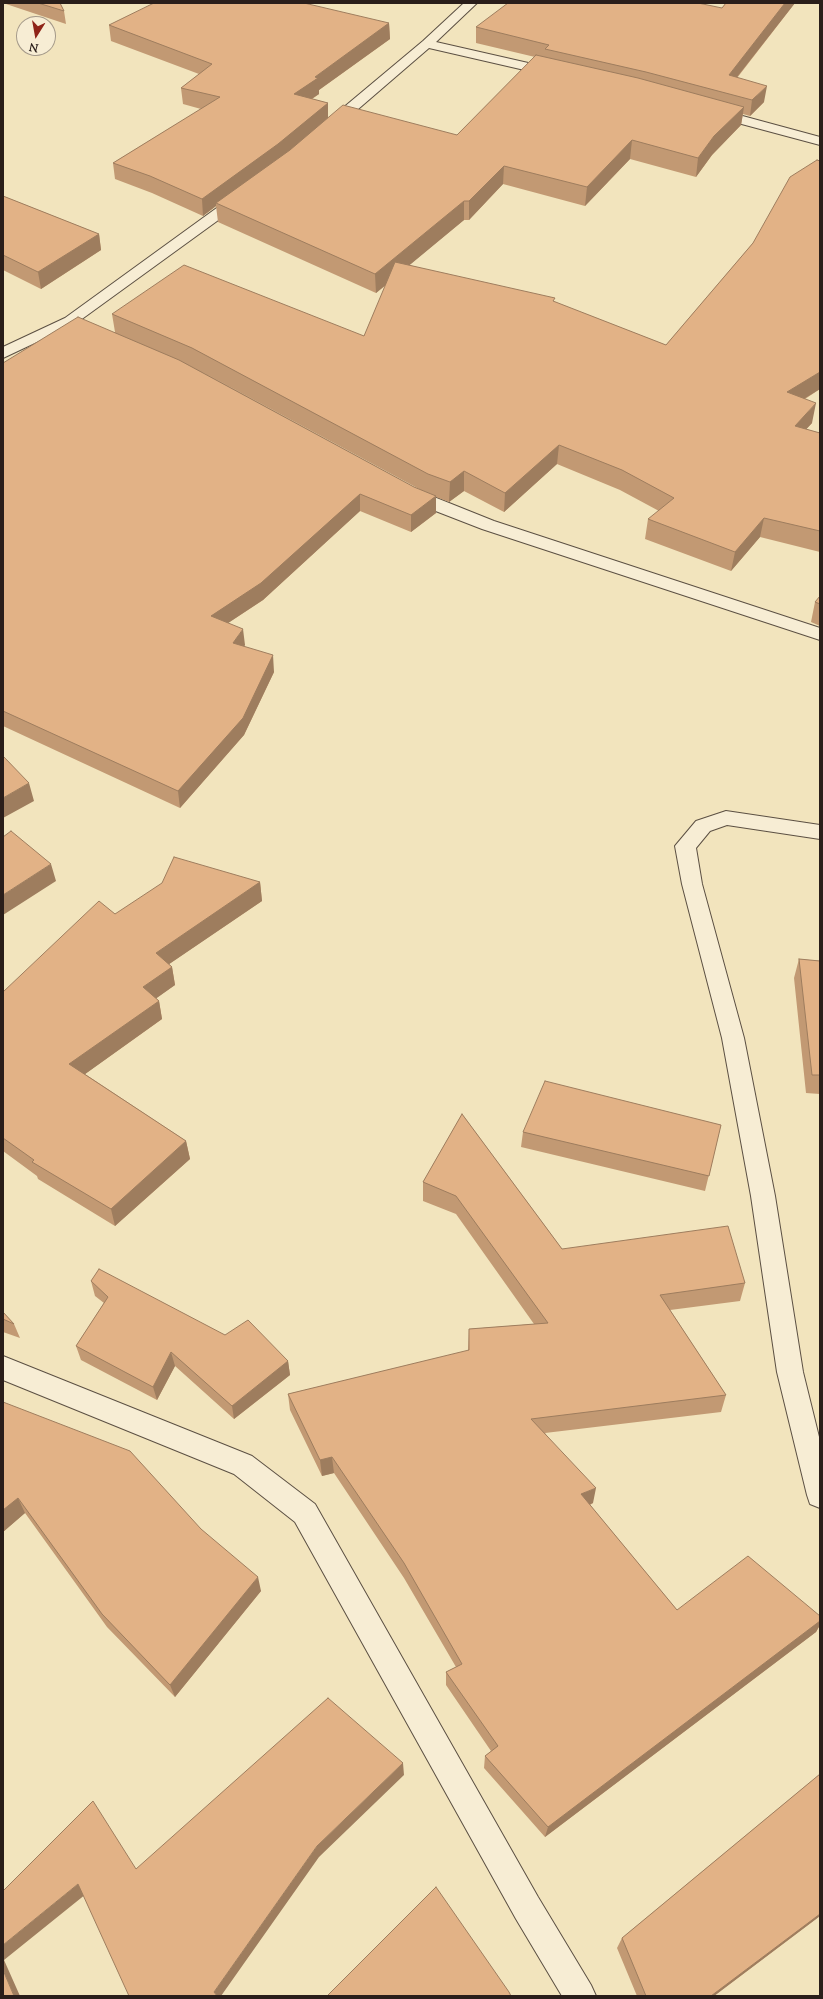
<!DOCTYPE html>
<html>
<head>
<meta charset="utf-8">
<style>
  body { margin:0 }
  #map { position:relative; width:823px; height:1999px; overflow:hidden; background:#f2e4bd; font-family:"Sorts Mill Goudy",serif }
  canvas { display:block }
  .frame { position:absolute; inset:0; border:4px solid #2a1e1a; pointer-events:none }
  .north { position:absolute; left:16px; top:16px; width:40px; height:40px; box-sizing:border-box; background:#f7edd4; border:1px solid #a59a8a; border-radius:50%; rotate:191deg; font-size:11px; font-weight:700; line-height:16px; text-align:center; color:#2a1e1a }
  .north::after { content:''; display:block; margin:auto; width:14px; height:18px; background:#8f2418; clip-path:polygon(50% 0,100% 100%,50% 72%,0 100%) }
</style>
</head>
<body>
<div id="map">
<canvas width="823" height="1999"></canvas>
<div class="frame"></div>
<div class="north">N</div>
</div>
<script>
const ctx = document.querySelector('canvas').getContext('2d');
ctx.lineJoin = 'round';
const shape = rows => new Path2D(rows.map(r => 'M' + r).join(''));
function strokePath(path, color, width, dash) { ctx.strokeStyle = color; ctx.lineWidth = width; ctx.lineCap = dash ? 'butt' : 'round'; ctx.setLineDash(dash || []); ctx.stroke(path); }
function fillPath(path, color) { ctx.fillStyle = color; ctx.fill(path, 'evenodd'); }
const street = shape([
  [464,3,477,3,436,42,559,70,561,73,559,76,555,77,429,48,335,129,325,129,323,126,325,123,423,41,464,3],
  [713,108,820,137,820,145,708,115,706,112,713,108],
  [241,193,246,194,248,197,246,200,75,324,3,358,3,347,65,318,236,194,241,193],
  [409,487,494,521,820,628,820,640,482,529,415,503,403,496,401,492,403,488,409,487],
  [726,811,820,825,820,839,727,825,710,831,696,848,702,884,744,1038,775,1196,803,1372,820,1441,820,1508,810,1504,807,1495,777,1372,751,1196,722,1038,682,884,675,846,696,821,726,811],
  [3,1356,252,1456,315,1504,538,1897,591,1985,596,1996,562,1996,516,1919,295,1522,234,1474,3,1380,3,1356]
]);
const wall = shape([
  [3,3,60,3,64,11,66,24],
  [726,3,795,3,737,78,764,102,750,116,743,114,741,125,712,155,696,177,630,159,585,206,503,184,469,220,464,220,409,265,554,302,666,345,753,243,820,161,820,389,805,399,812,423,806,429,820,433,820,552,760,537,731,571,645,539,648,519,659,511,620,490,557,464,504,512,464,491,449,502,436,497,436,513,411,532,360,511,263,600,228,623,245,645,244,646,274,672,244,735,180,808,3,726,3,363,115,332,112,314,364,336,386,285,376,293,218,222,216,206,203,216,152,193,115,179,113,163,201,109,183,104,181,88,199,74,111,41,109,25,389,23,390,39,319,90,319,94,312,99,328,103,328,118,457,135,535,57,476,43,476,27,722,8],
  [195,368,421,490,414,487],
  [3,196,99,234,101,250,41,289,3,270],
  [820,596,820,626,811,622,815,602],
  [260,882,262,901,169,964,172,967,175,985,156,998,159,1001,162,1019,85,1074,186,1141,190,1159,115,1226,38,1179,37,1176,3,1151,3,992,115,914],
  [799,959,820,961,820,1094,806,1093,794,978],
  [462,1114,562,1249,745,1283,740,1301,670,1310,726,1395,721,1412,545,1433,593,1503,590,1505,677,1610,820,1616,820,1625,816,1632,545,1837,484,1768,485,1756,491,1751,446,1685,446,1672,456,1667,404,1578,334,1473,322,1476,290,1410,288,1394,468,1351,469,1329,534,1324,456,1214,423,1201,423,1182],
  [721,1125,705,1191,521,1147,523,1132],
  [91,1281,288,1361,290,1375,234,1419,175,1366,157,1400,81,1360,76,1346,104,1303,95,1296],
  [3,1312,14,1324,20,1338,3,1332],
  [3,1402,201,1529,261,1591,175,1697,107,1627,25,1513,3,1532],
  [820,1774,820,1916,714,1996,637,1996,617,1948,622,1938]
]);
const shadedWall = shape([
  [785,3,795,3,726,91,729,75],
  [389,23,390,39,319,90,319,94,295,110,294,94,315,77],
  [767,86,764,102,750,116,752,100],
  [328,103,328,119,279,161,216,203,216,206,203,216,202,199],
  [744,107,741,125,712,155,696,177,698,158,714,136],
  [632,140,630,159,585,206,587,187],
  [504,166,503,184,469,220,469,201],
  [464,201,464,220,376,293,375,274],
  [99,234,101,250,41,289,38,272],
  [820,372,820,389,784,411,787,392],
  [816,403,812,423,791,446,795,426],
  [559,445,557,464,504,512,505,493],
  [464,471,464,491,449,502,450,482],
  [360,494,360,511,263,600,213,633,211,616],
  [436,496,436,513,411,532,411,515],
  [764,518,760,537,731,571,735,552],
  [243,629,245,645,235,660,233,643],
  [273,655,274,672,244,735,180,808,178,791],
  [29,783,34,801,3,818,3,798],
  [51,864,56,881,3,915,3,895],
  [260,882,262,901,159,971,156,953],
  [172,967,175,985,147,1005,143,987],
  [159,1001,162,1019,74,1082,69,1064],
  [186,1141,190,1159,115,1226,111,1209],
  [171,1352,175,1366,157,1400,153,1387],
  [288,1361,290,1375,234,1419,232,1406],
  [332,1457,334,1473,322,1476,320,1460],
  [596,1488,593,1503,578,1509,581,1494],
  [18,1498,25,1513,3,1532,3,1510],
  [258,1577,261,1591,175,1697,170,1685],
  [820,1621,820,1625,816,1632,545,1837,548,1827],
  [403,1763,404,1775,319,1857,221,1996,217,1996,214,1992,317,1846],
  [78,1884,86,1894,4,1960,20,1996,14,1996,3,1970,3,1945],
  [820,1914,820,1916,714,1996,711,1996]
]);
const building = shape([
  [38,3,60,3,64,11,38,3],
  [154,3,304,3,389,23,315,77,318,78,294,94,328,103,278,144,202,199,150,176,113,163,220,97,181,88,212,64,109,25,154,3],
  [508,3,698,3,722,8,726,3,785,3,729,75,767,86,752,100,646,72,545,49,549,45,476,27,508,3],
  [536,55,638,78,744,107,714,136,698,158,632,140,587,187,504,166,469,201,464,201,375,274,216,203,290,150,343,105,457,135,536,55],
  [817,160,820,161,820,372,787,392,816,403,795,426,820,433,820,531,764,518,735,552,648,519,674,498,622,470,559,445,505,493,464,471,450,482,428,474,192,348,112,314,184,265,364,336,395,262,555,298,553,301,666,345,753,243,790,177,817,160],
  [3,196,99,234,38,272,3,255,3,196],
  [78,317,179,360,414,487,436,496,411,515,360,494,261,583,211,616,243,629,233,643,273,655,243,718,178,791,3,711,3,363,78,317],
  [820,596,820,604,815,602,820,596],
  [3,756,29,783,3,798,3,756],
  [11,831,51,864,3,895,3,837,11,831],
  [174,857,260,882,156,953,172,967,143,987,159,1001,69,1064,186,1141,111,1209,32,1162,34,1160,3,1138,3,992,99,901,115,914,162,883,174,857],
  [799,959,820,961,820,1075,812,1075,799,959],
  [545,1081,721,1125,709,1176,523,1132,545,1081],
  [462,1114,562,1249,728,1226,745,1283,660,1295,726,1395,531,1419,596,1488,581,1494,677,1610,748,1556,820,1616,820,1621,548,1827,485,1756,498,1746,446,1672,462,1664,404,1563,332,1457,320,1460,288,1394,469,1350,469,1329,548,1323,456,1196,423,1182,462,1114],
  [99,1269,225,1335,248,1320,288,1361,232,1406,171,1352,153,1387,76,1346,108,1297,91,1281,99,1269],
  [3,1312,14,1324,3,1319,3,1312],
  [3,1402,130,1451,201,1529,258,1577,170,1685,102,1614,18,1498,3,1510,3,1402],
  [328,1698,403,1763,317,1846,214,1992,217,1996,129,1996,78,1884,3,1945,3,1891,93,1801,136,1869,328,1698],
  [820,1774,820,1914,711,1996,646,1996,622,1938,820,1774],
  [436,1887,509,1992,511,1996,327,1996,436,1887],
  [3,1970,14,1996,3,1996,3,1970]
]);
strokePath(street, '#5c5043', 2);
fillPath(street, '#f7edd4');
fillPath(wall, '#c29973');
fillPath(shadedWall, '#9e7d5e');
fillPath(building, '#e2b286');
strokePath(building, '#9e7d5e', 1);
</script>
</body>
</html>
